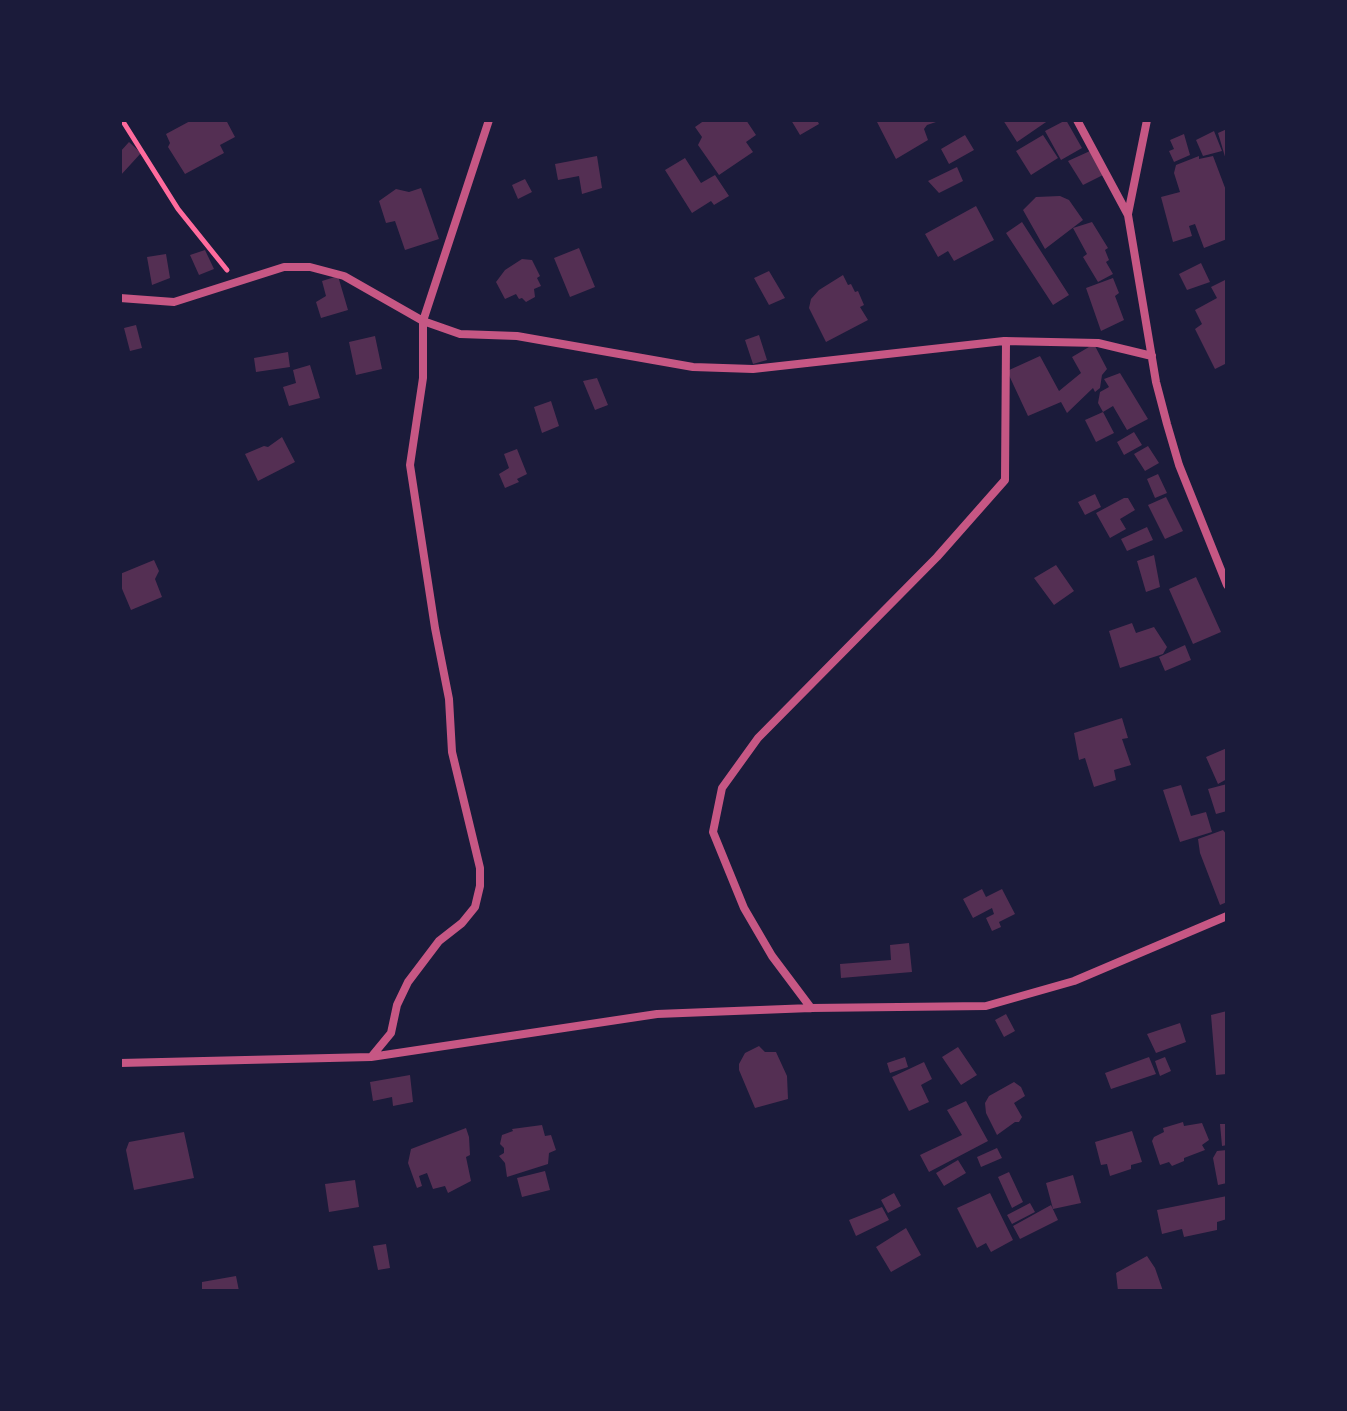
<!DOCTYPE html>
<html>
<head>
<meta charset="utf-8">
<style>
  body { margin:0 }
  #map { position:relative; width:1347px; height:1411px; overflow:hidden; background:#1b1b3a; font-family:"IBM Plex Serif",serif }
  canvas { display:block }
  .frame { position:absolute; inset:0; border:122px solid #1b1b3a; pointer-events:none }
</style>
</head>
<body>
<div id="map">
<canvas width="1347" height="1411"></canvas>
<div class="frame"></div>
</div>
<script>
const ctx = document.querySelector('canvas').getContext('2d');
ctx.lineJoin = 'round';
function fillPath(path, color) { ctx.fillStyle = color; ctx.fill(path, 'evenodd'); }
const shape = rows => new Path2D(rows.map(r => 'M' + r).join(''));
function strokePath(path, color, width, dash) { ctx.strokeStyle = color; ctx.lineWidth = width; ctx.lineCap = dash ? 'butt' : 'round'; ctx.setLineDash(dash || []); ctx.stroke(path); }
const building = shape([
  [192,120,226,120,235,137,220,145,224,153,185,174,168,147,170,143,166,134],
  [705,120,746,120,756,135,746,142,753,152,719,175,698,145,702,137,695,127],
  [791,120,817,120,819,124,800,135],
  [876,120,939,120,939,121,927,125,924,129,928,140,896,159],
  [1003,120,1049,120,1017,142],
  [1066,120,1082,148,1061,160,1045,131],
  [1227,129,1227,160,1226,160,1218,133],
  [1214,131,1222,151,1203,156,1196,140],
  [1184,134,1190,155,1174,162,1169,151,1174,149,1170,140],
  [965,135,974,150,949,164,941,149],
  [1043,135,1058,158,1031,175,1016,151],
  [129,142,141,153,120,176,120,152],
  [1090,151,1103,175,1083,185,1068,161],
  [597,156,602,188,582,194,579,176,558,180,555,164],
  [1199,156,1199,159,1213,156,1227,193,1227,239,1204,248,1195,224,1189,226,1192,236,1173,242,1161,197,1180,192,1174,173,1176,165],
  [685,158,701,183,715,175,729,196,714,205,711,201,692,213,665,170],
  [957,167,963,181,939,193,928,181],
  [525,179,532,192,518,199,512,185],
  [421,188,439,239,405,250,395,221,386,223,379,201,396,189,409,192],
  [1060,196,1069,200,1083,220,1045,249,1023,210,1036,197],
  [976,206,994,240,954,261,948,251,938,257,925,234],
  [1022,222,1069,295,1053,305,1006,233],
  [1092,222,1108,248,1105,250,1109,260,1106,262,1113,274,1098,282,1083,257,1087,254,1073,228],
  [579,248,595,287,570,297,554,258],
  [205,250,214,269,199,275,190,255],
  [166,254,170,278,152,285,147,257],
  [522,259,532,260,540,276,537,278,541,286,534,289,535,297,526,302,522,298,519,299,516,294,505,299,496,282,505,270],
  [1201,263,1210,282,1187,290,1179,274],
  [769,271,785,298,769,305,754,278],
  [843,275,848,285,851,284,855,292,858,291,864,305,860,307,868,320,826,342,809,308,811,299,819,290],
  [338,276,348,310,321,318,316,302,326,296,322,281],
  [1113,278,1119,293,1115,296,1124,320,1101,331,1086,288],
  [1227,279,1227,363,1215,369,1195,329,1202,324,1195,310,1217,298,1211,287],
  [136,325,142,348,130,351,124,328],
  [759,335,767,360,753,364,745,340],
  [375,336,382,369,356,375,349,342],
  [1094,344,1107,369,1102,375,1100,388,1095,392,1093,388,1067,413,1061,402,1028,416,1007,371,1040,356,1059,391,1081,373,1072,357],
  [288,352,290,367,256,372,254,358],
  [310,365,320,398,289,406,283,387,296,383,293,370],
  [1120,373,1148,419,1127,430,1113,406,1103,412,1098,403,1100,392,1109,387,1104,379],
  [597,378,608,405,595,410,583,381],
  [551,401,559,426,542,433,534,407],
  [1103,412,1114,433,1096,442,1085,420],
  [1134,432,1142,445,1124,455,1117,442],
  [282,437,295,462,258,481,245,454,264,446,268,447],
  [1148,446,1159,463,1145,471,1134,454],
  [517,449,527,474,517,479,519,482,505,488,499,474,509,468,504,454],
  [1158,474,1167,493,1155,498,1147,479],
  [1095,494,1101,507,1085,515,1078,502],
  [1166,497,1183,531,1165,539,1148,505],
  [1124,498,1128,498,1135,510,1120,519,1126,529,1110,538,1096,513],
  [1147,527,1153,540,1127,551,1121,539],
  [1154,555,1160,587,1146,592,1137,561],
  [154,560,159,571,155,579,162,597,131,610,120,584,120,574],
  [1056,565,1074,591,1054,605,1034,578],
  [1196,577,1221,632,1193,644,1169,589],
  [1132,623,1136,633,1154,627,1167,647,1163,654,1120,668,1109,631],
  [1185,645,1191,660,1165,671,1159,657],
  [1122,718,1128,738,1122,739,1131,765,1114,770,1116,780,1094,787,1085,758,1079,760,1074,733],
  [1227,748,1227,779,1218,784,1206,757],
  [1227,784,1227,811,1216,814,1208,789],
  [1181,785,1191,816,1206,812,1212,832,1180,842,1163,790],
  [1223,830,1227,835,1227,902,1220,905,1200,853,1198,839],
  [982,889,986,897,1002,889,1015,914,999,922,1001,927,992,931,986,918,994,914,992,908,973,918,963,899],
  [909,943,912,972,841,978,840,964,891,960,890,945],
  [1227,1011,1227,1074,1216,1075,1211,1015],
  [1006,1014,1015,1031,1004,1037,995,1020],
  [1180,1023,1186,1042,1156,1053,1147,1034],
  [759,1046,765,1052,776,1052,787,1076,788,1099,755,1108,739,1070,739,1064,745,1053],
  [958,1047,977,1075,961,1085,942,1057],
  [905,1057,908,1067,890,1073,887,1063],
  [1149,1057,1156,1074,1111,1089,1105,1073],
  [1165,1057,1171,1071,1160,1076,1155,1061],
  [924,1062,932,1079,921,1085,929,1102,909,1111,892,1077],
  [410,1075,413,1102,393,1106,392,1097,373,1101,370,1082],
  [1014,1082,1021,1087,1025,1096,1014,1103,1022,1117,1019,1122,1015,1122,997,1135,986,1113,985,1103,989,1096],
  [966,1101,988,1141,929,1172,920,1155,962,1135,947,1110],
  [1183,1122,1184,1126,1202,1123,1209,1140,1202,1145,1205,1150,1184,1158,1184,1161,1172,1166,1169,1162,1160,1165,1152,1141,1154,1137,1164,1132,1163,1128],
  [1220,1124,1227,1124,1227,1145,1222,1146],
  [542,1125,545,1136,551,1135,556,1150,549,1153,548,1164,507,1177,505,1163,499,1156,504,1153,504,1148,500,1144,502,1135,513,1131,512,1129],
  [466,1128,469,1137,470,1155,466,1157,471,1181,448,1193,445,1186,433,1189,427,1173,419,1176,422,1186,417,1188,408,1163,411,1149],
  [1132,1131,1142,1162,1131,1165,1131,1169,1110,1176,1107,1164,1101,1165,1095,1142],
  [184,1132,194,1178,134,1190,126,1150,129,1142],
  [997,1148,1002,1158,981,1167,977,1157],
  [1227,1150,1227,1183,1218,1185,1213,1158,1217,1151],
  [958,1160,966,1173,944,1186,936,1173],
  [545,1171,550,1190,522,1197,517,1178],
  [1009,1172,1023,1202,1012,1208,998,1177],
  [1073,1175,1081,1203,1053,1209,1046,1183],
  [355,1180,359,1207,329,1212,325,1184],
  [894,1193,901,1206,888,1213,881,1200],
  [990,1193,1013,1240,991,1252,986,1243,977,1248,957,1208],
  [1227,1196,1227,1219,1217,1222,1217,1230,1184,1237,1182,1229,1162,1234,1157,1210],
  [1030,1203,1035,1212,1012,1224,1007,1215],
  [1051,1205,1058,1220,1020,1239,1013,1226],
  [882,1207,889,1220,856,1236,849,1220],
  [906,1228,921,1255,891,1272,876,1247],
  [386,1244,390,1268,378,1270,373,1246],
  [1147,1256,1155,1268,1163,1291,1118,1291,1116,1273],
  [236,1276,239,1291,202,1291,202,1282]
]);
const path = shape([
  [122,120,178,209,227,270]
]);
const minor = shape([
  [1077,120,1128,215,1156,382,1167,424,1179,465,1227,585],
  [1128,214,1147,120],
  [120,298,174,302,284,267,310,267,344,276,423,321,460,334,517,336,693,367,753,369,1004,341,1098,343,1152,356],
  [811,1008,772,956,744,908,713,832,722,788,758,738,937,557,1005,480,1006,341],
  [372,1056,391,1033,397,1005,408,982,439,941,462,923,475,907,480,886,480,868,452,752,449,699,435,628,410,465,423,378,423,321,489,120],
  [120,1063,371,1057,657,1014,811,1008,986,1006,1074,981,1227,916]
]);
fillPath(building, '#542f53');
strokePath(path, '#ff6b9d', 5);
strokePath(minor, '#c65784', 8);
</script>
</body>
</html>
